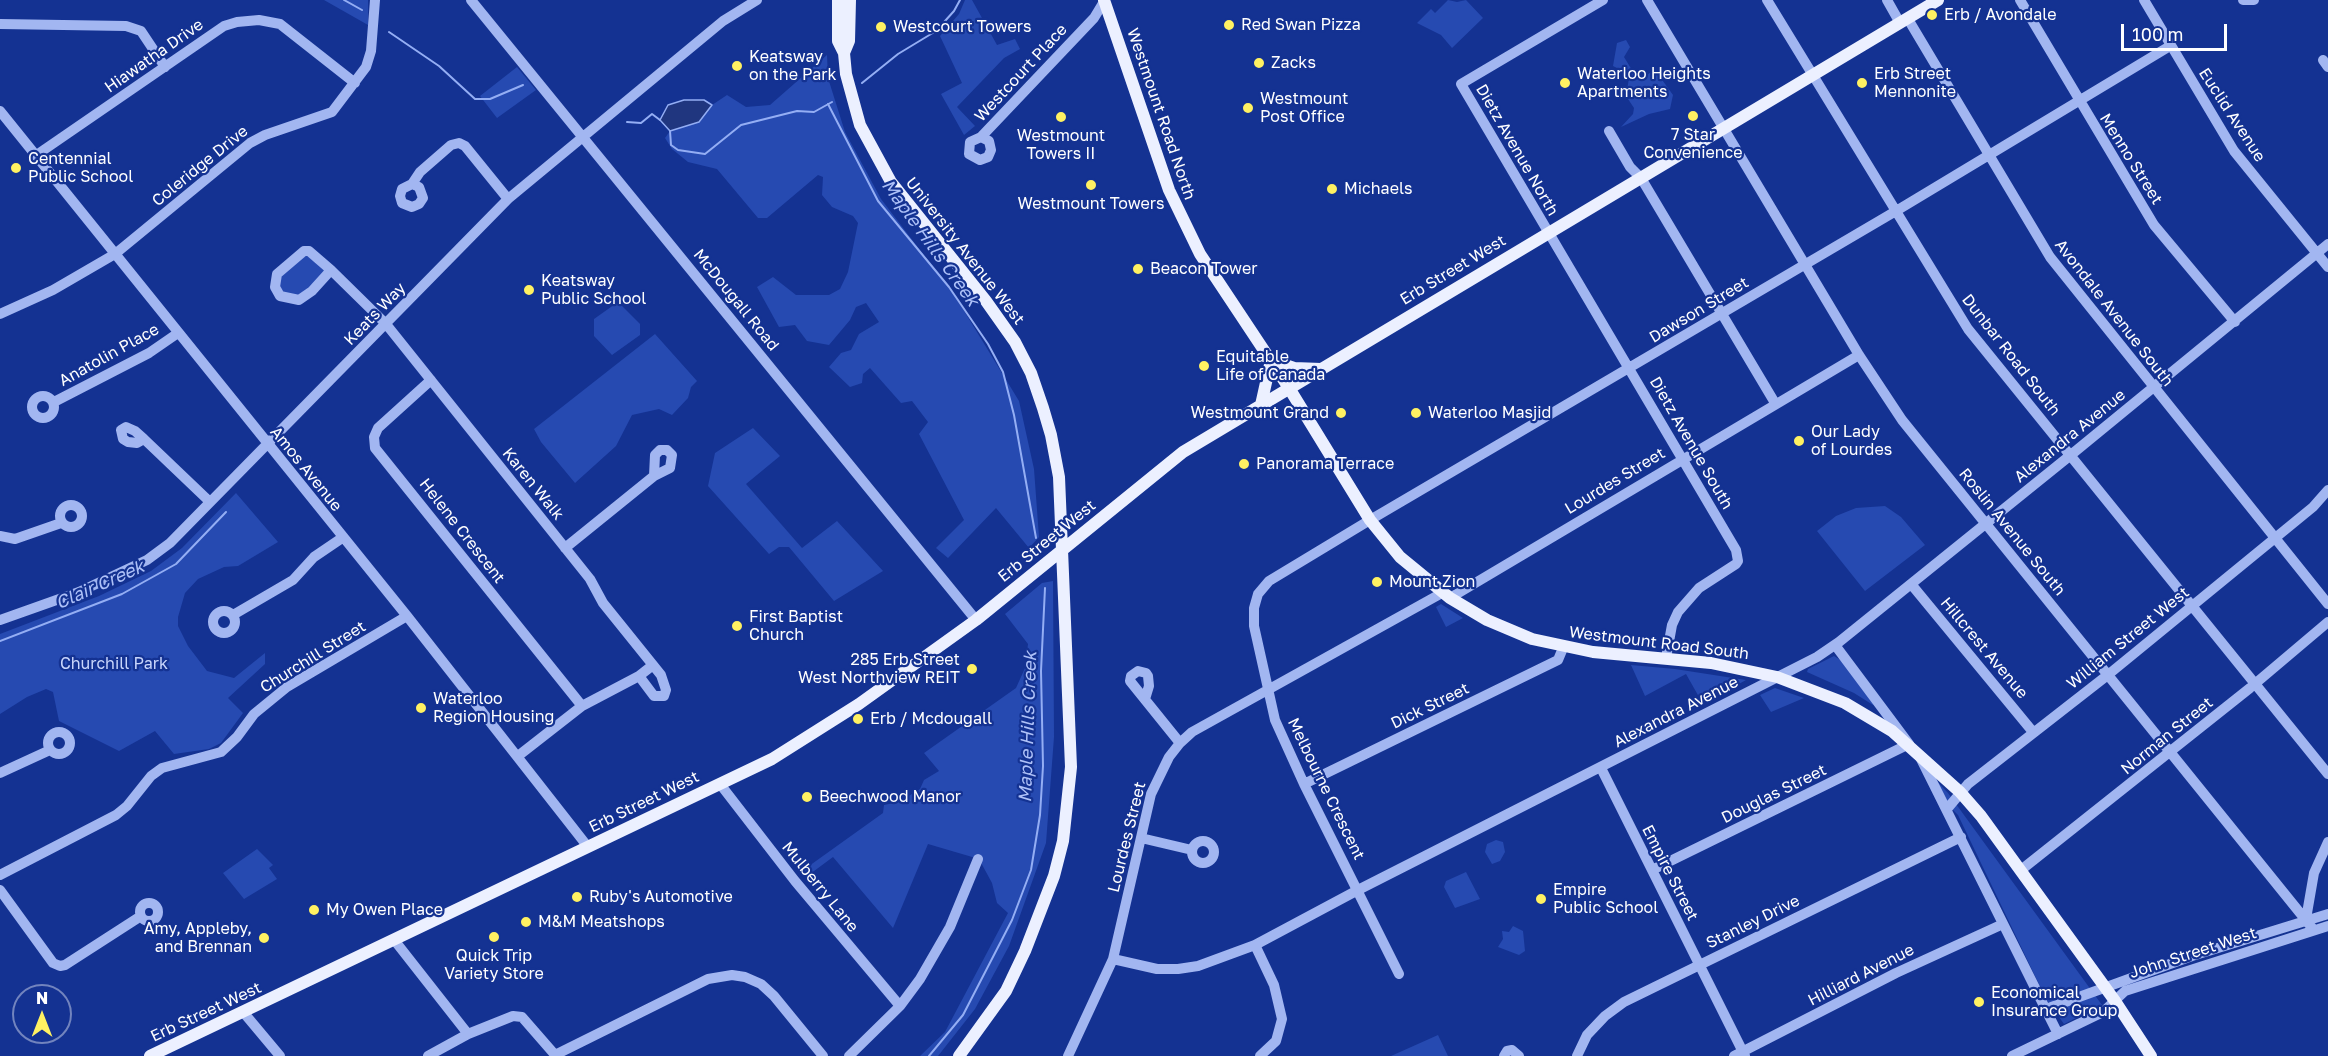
<!DOCTYPE html>
<html>
<head>
<meta charset="utf-8">
<style>
  body { margin:0 }
  #map { position:relative; width:2328px; height:1056px; overflow:hidden; background:#143292; font-family:"Golos Text",sans-serif }
  canvas { display:block }
  .north { position:absolute; left:12px; top:984px; width:60px; height:60px; box-sizing:border-box; background:#143292; border:2px solid #7284be; border-radius:50%; rotate:0deg; font-size:16px; font-weight:700; line-height:24px; text-align:center; color:#fff }
  .north::after { content:''; display:block; margin:auto; width:21px; height:27px; background:#fff162; clip-path:polygon(50% 0,100% 100%,50% 72%,0 100%) }
  .scale { position:absolute; left:2121px; top:24px; width:106px; height:27px; box-sizing:border-box; border:3px solid #fff; border-top:0; padding-left:8px; font-size:18px; line-height:21px; white-space:nowrap; color:#fff; -webkit-text-stroke:4px #143292; paint-order:stroke }
</style>
</head>
<body>
<div id="map">
<canvas width="2328" height="1056"></canvas>
<div class="north">N</div>
<div class="scale">100 m</div>
</div>
<script>
const ctx = document.querySelector('canvas').getContext('2d');
ctx.lineJoin = 'round';
function fillPath(path, color) { ctx.fillStyle = color; ctx.fill(path, 'evenodd'); }
const shape = rows => new Path2D(rows.map(r => 'M' + r).join(''));
function strokePath(path, color, width, dash) { ctx.strokeStyle = color; ctx.lineWidth = width; ctx.lineCap = dash ? 'butt' : 'round'; ctx.setLineDash(dash || []); ctx.stroke(path); }
function label(font, color, halo, rows, align = 'center') {
  ctx.font = font + ' "Golos Text",sans-serif'; ctx.lineWidth = 4.5; ctx.setLineDash([]); ctx.textBaseline = 'middle'; ctx.strokeStyle = halo; ctx.fillStyle = color; for (const [text, x, y, turn = 0] of rows) {
    ctx.save(); ctx.translate(x, y); ctx.rotate((+turn || 0) * Math.PI / 180); ctx.textAlign = isNaN(turn) ? turn : align; if (halo) ctx.strokeText(text, 0, 0); ctx.fillText(text, 0, 0); ctx.restore();
  }
}
const green = shape([
  [324,0,368,0,368,25],
  [965,0,972,0,997,45,1015,39,1020,49,1004,58,957,107,975,126,964,135,941,94,962,83,940,36,959,14],
  [1448,0,1457,2,1466,0,1483,18,1452,48,1441,35,1417,23,1431,9,1435,13],
  [1626,40,1630,47,1624,57,1635,75,1643,77,1655,70,1673,95,1670,109,1649,114,1621,127,1633,114,1634,108,1626,96,1629,78,1623,71,1613,66,1617,43],
  [827,55,828,78,845,132,881,199,955,296,1019,401,1034,469,1039,537,1029,548,996,508,948,558,936,548,964,520,919,434,928,422,912,401,901,403,870,368,863,374,862,383,850,387,829,367,841,353,851,350,859,334,879,322,866,303,856,307,850,320,829,345,807,341,795,325,779,327,757,287,773,277,796,295,829,295,840,289,848,272,858,223,853,216,832,207,822,195,823,177,818,175,767,218,758,218,717,169,688,162,672,149,665,138,670,131,699,122,712,105,727,95,746,107,770,105],
  [517,67,536,90,497,118,480,96],
  [306,255,325,269,324,275,298,297,282,292,279,284,282,273],
  [618,302,640,324,640,335,612,355,594,336,594,319],
  [655,334,697,381,691,387,688,398,672,415,659,409,632,415,616,446,575,483,541,442,534,429],
  [753,428,780,456,746,484,802,548,837,521,883,571,834,601,789,547,779,547,769,554,708,486,715,453],
  [236,493,278,542,238,566,224,567,198,579,185,593,178,617,178,626,188,646,207,671,234,678,265,653,265,664,228,698,243,713,221,743,209,749,174,754,155,731,119,751,59,721,53,692,46,689,27,697,0,714,0,634,99,596,151,571,182,548],
  [1885,506,1901,517,1925,545,1865,591,1817,531,1836,516,1856,508],
  [1053,581,1054,737,1046,843,1009,946,975,1009,938,1056,920,1056,945,1032,1008,913,997,903,992,883,979,859,928,844,893,928,833,857,806,877,802,871,883,813,884,805,899,802,920,789,924,780,939,771,924,753,1016,688,1025,668,1028,644,1005,614,1042,583],
  [1441,604,1463,618,1446,627,1436,607],
  [1834,656,1842,661,1875,703,1873,705,1854,693,1807,672,1808,669],
  [1631,665,1675,669,1746,680,1703,704,1686,674,1645,696],
  [1775,688,1804,698,1771,712,1760,695],
  [1933,777,1948,793,2102,1005,2064,1024,2046,999,1958,815,1942,799],
  [1496,840,1503,842,1505,852,1500,861,1492,864,1485,852,1487,844],
  [257,849,273,865,269,868,277,879,244,899,223,873],
  [1466,872,1480,899,1455,908,1444,887,1446,881],
  [1513,926,1523,931,1525,951,1519,955,1498,947,1503,939,1502,931,1509,932],
  [1438,1035,1448,1056,1391,1056]
]);
const water = shape([
  [684,100,704,100,712,105,699,122,670,131,660,120,668,105,684,100]
]);
const stream = shape([
  [344,0,362,10],
  [389,32,439,66,475,99,490,99,523,85],
  [862,83,898,54,936,31,954,11,960,0],
  [828,104,878,201,949,287,988,344,1003,372,1014,415,1036,538],
  [627,122,641,123,652,114,660,120],
  [670,131,671,145,678,150,705,154,741,125,797,111,814,112,832,102],
  [0,641,122,594,176,564,226,512],
  [929,1056,963,1015,1012,920,1031,870,1040,815,1043,766,1041,671,1045,588]
]);
const minor = shape([
  [471,0,976,620],
  [1603,0,1461,84,1736,550,1738,561,1736,564,1699,588,1678,612,1672,625,1666,658],
  [1647,0,1859,355,1902,420,2313,929],
  [1767,0,1968,329,2328,774],
  [1887,0,1900,23],
  [2020,0,2154,225,2235,322],
  [2144,0,2234,151,2328,267],
  [2243,0,2254,0],
  [1908,19,2050,257,2328,604],
  [0,24,126,26,141,31,165,67],
  [2323,60,2328,67],
  [0,111,407,616,588,847],
  [1609,131,1630,167,1641,178,1775,403],
  [981,137,989,141,991,150,988,157,980,160,969,154,970,142,981,137,1094,18,1105,0],
  [35,156,224,26,237,22,259,20,280,24,355,83],
  [412,184,419,187,423,198,419,204,412,207,402,203,400,196,402,189,412,184,420,172,451,145,459,143,465,146,508,199],
  [331,270,312,291,299,300,280,296,275,287,277,274,304,251,309,251,331,270,386,324,590,579,603,603,661,675,666,690,664,696,654,696,639,676],
  [0,314,53,290,115,254,250,143,265,135,332,112,366,67,371,51,375,0],
  [431,380,378,428,374,437,375,448,582,706],
  '32 407a11 11 0 1 1 22 0a11 11 0 1 1-22 0Z',
  [54,402,149,353,178,333],
  [144,439,137,443,128,442,123,439,121,430,126,427,135,431,144,439,210,502],
  '60 516a11 11 0 1 1 22 0a11 11 0 1 1-22 0Z',
  [0,536,15,539,61,523],
  [565,548,654,476,670,468,672,455,667,450,660,450,655,455,654,476],
  [1911,584,2033,732],
  [1450,598,1859,355],
  '213 622a11 11 0 1 1 22 0a11 11 0 1 1-22 0Z',
  [233,615,293,580,314,557,342,538],
  [0,620,79,592,147,560,170,543,508,199,723,21,757,0],
  [1145,699,1149,686,1148,676,1146,673,1138,671,1131,676,1130,681,1180,743],
  '48 743a11 11 0 1 1 22 0a11 11 0 1 1-22 0Z',
  [518,756,582,706,639,676,653,665],
  [1920,757,2058,1034],
  [1601,768,1745,1056],
  [0,773,50,750],
  [720,784,795,881,900,1006],
  [1304,784,1558,660,1563,648],
  [1947,809,1968,784,2109,674,2313,507,2328,490],
  [1141,838,1192,850],
  '1192 852a11 11 0 1 1 22 0a11 11 0 1 1-22 0Z',
  [1652,870,1909,744,1835,645],
  [2021,870,2250,688,2328,622],
  [0,875,116,815,127,806,151,776,162,768,221,752,237,737,254,714,287,687,407,616],
  [0,890,53,963,60,966,65,965,141,916],
  '140 912a9 9 0 1 1 18 0a9 9 0 1 1-18 0Z',
  [2306,919,2314,873,2328,842],
  [395,941,468,1034],
  [1255,945,1274,985,1282,1019,1276,1041,1260,1056],
  [1113,959,1157,969,1178,969,1198,966,1255,945,1358,890,1817,657,1839,642,2072,454,2328,244],
  [1399,974,1304,784,1275,720,1254,626,1254,608,1258,594,1269,581,1370,520,1896,211,2170,46],
  [2046,1009,2192,956,2328,914],
  [244,1013,280,1056],
  [555,1055,708,979,732,975,745,977,761,984,774,996,823,1056],
  [428,1056,468,1034,513,1016,522,1017,556,1056],
  [849,1056,900,1006,920,979,950,927,978,859],
  [1068,1056,1113,959,1151,794,1169,757,1180,743,1192,732,1442,593],
  [1504,1056,1507,1051,1512,1050,1519,1056],
  [1577,1056,1587,1035,1605,1016,1624,1002,1961,837],
  [1734,1056,1896,973,2003,924],
  [2012,1056,2103,1012,2125,991,2328,926]
]);
const major = shape([
  [838,0,838,41,844,53,846,74,860,125,891,182,986,301,1015,342,1031,373,1043,408,1051,435,1059,477,1071,767,1063,841,1054,876,1025,951,1006,991,959,1056],
  [1104,0,1169,190,1200,254,1289,388,1370,520,1400,557,1450,598,1487,620,1532,639,1593,652,1711,663,1777,677,1845,703,1892,731,1960,792,1981,816,2115,1001,2151,1056],
  [844,53,849,41,850,0],
  [1271,360,1294,368,1321,369],
  [1261,405,1271,360],
  [150,1056,772,759,859,704,976,620,1183,452,1938,0]
]);
const markers = [
  [1932,15,6,"#fff162"],
  [1229,25,6,"#fff162"],
  [881,27,6,"#fff162"],
  [1259,63,6,"#fff162"],
  [737,66,6,"#fff162"],
  [1565,83,6,"#fff162"],
  [1862,83,6,"#fff162"],
  [1248,108,6,"#fff162"],
  [1693,116,6,"#fff162"],
  [1061,117,6,"#fff162"],
  [16,168,6,"#fff162"],
  [1091,185,6,"#fff162"],
  [1332,189,6,"#fff162"],
  [1138,269,6,"#fff162"],
  [529,290,6,"#fff162"],
  [1204,366,6,"#fff162"],
  [1341,413,6,"#fff162"],
  [1416,413,6,"#fff162"],
  [1799,441,6,"#fff162"],
  [1244,464,6,"#fff162"],
  [1377,582,6,"#fff162"],
  [737,626,6,"#fff162"],
  [972,669,6,"#fff162"],
  [421,708,6,"#fff162"],
  [858,719,6,"#fff162"],
  [807,797,6,"#fff162"],
  [577,897,6,"#fff162"],
  [1541,899,6,"#fff162"],
  [314,910,6,"#fff162"],
  [526,922,6,"#fff162"],
  [494,937,6,"#fff162"],
  [264,938,6,"#fff162"],
  [1979,1002,6,"#fff162"]
];
const poiNames = [
  ["Erb / Avondale",1944,15],
  ["Red Swan Pizza",1241,25],
  ["Westcourt Towers",893,27],
  ["Keatsway",749,57],
  ["on the Park",749,75],
  ["Zacks",1271,63],
  ["Waterloo Heights",1577,74],
  ["Apartments",1577,92],
  ["Erb Street",1874,74],
  ["Mennonite",1874,92],
  ["Westmount",1260,99],
  ["Post Office",1260,117],
  ["7 Star",1693,135,"center"],
  ["Convenience",1693,153,"center"],
  ["Westmount",1061,136,"center"],
  ["Towers II",1061,154,"center"],
  ["Centennial",28,159],
  ["Public School",28,177],
  ["Michaels",1344,189],
  ["Westmount Towers",1091,204,"center"],
  ["Beacon Tower",1150,269],
  ["Keatsway",541,281],
  ["Public School",541,299],
  ["Equitable",1216,357],
  ["Life of Canada",1216,375],
  ["Westmount Grand",1329,413,"right"],
  ["Waterloo Masjid",1428,413],
  ["Our Lady",1811,432],
  ["of Lourdes",1811,450],
  ["Panorama Terrace",1256,464],
  ["Mount Zion",1389,582],
  ["First Baptist",749,617],
  ["Church",749,635],
  ["285 Erb Street",960,660,"right"],
  ["West Northview REIT",960,678,"right"],
  ["Waterloo",433,699],
  ["Region Housing",433,717],
  ["Erb / Mcdougall",870,719],
  ["Beechwood Manor",819,797],
  ["Empire",1553,890],
  ["Public School",1553,908],
  ["Ruby's Automotive",589,897],
  ["My Owen Place",326,910],
  ["M&M Meatshops",538,922],
  ["Amy, Appleby,",252,929,"right"],
  ["and Brennan",252,947,"right"],
  ["Quick Trip",494,956,"center"],
  ["Variety Store",494,974,"center"],
  ["Economical",1991,993],
  ["Insurance Group",1991,1011]
];
const streetNames = [
  ["Hiawatha Drive",154,56,-35],
  ["Westcourt Place",1021,73,-47],
  ["Westmount Road North",1161,114,71],
  ["Euclid Avenue",2232,115,57],
  ["Dietz Avenue North",1517,150,60],
  ["Menno Street",2131,159,58],
  ["Coleridge Drive",200,166,-39],
  ["University Avenue West",965,251,52],
  ["Erb Street West",1453,270,-31],
  ["McDougall Road",736,300,51],
  ["Dawson Street",1699,310,-31],
  ["Avondale Avenue South",2114,313,52],
  ["Keats Way",375,314,-46],
  ["Anatolin Place",109,355,-29],
  ["Dunbar Road South",2011,355,52],
  ["Alexandra Avenue",2070,436,-39],
  ["Dietz Avenue South",1691,443,60],
  ["Amos Avenue",306,469,51],
  ["Lourdes Street",1615,481,-31],
  ["Karen Walk",533,484,51],
  ["Helene Crescent",462,531,52],
  ["Roslin Avenue South",2012,532,51],
  ["Erb Street West",1047,541,-39],
  ["William Street West",2128,638,-39],
  ["Westmount Road South",1659,643,7],
  ["Hillcrest Avenue",1984,648,50],
  ["Churchill Street",313,657,-32],
  ["Dick Street",1430,706,-26],
  ["Alexandra Avenue",1676,712,-27],
  ["Norman Street",2167,736,-39],
  ["Melbourne Crescent",1326,789,64],
  ["Douglas Street",1774,794,-26],
  ["Erb Street West",644,802,-26],
  ["Lourdes Street",1127,837,-76],
  ["Empire Street",1670,873,63],
  ["Mulberry Lane",820,887,51],
  ["Stanley Drive",1753,922,-26],
  ["John Street West",2193,953,-18],
  ["Hilliard Avenue",1861,975,-27],
  ["Erb Street West",206,1012,-25]
];
const parkNames = [
  ["Churchill Park",114,664]
];
const waterNames = [
  ["Maple Hills Creek",930,243,54],
  ["Clair Creek",100,585,-24],
  ["Maple Hills Creek",1028,727,-88]
];
fillPath(green, '#264ab1');
fillPath(water, '#20367f');
strokePath(water, '#94aef4', 1.5);
strokePath(stream, '#94aef4', 2);
strokePath(minor, '#a2b6f1', 10);
strokePath(major, '#ecf0ff', 12);
for (const [x, y, r, color] of markers) { const dot = new Path2D(); dot.arc(x, y, r, 0, 2 * Math.PI); ctx.fillStyle = color; ctx.fill(dot); strokePath(dot, '#143292', 2); }
label('16px', '#fff', '#143292', poiNames, 'left');
label('16px', '#fff', '#143292', streetNames);
label('16px', '#c9d6fc', '#143292', parkNames);
label('italic 18px', '#aec1f8', '#143292', waterNames);
</script>
</body>
</html>
